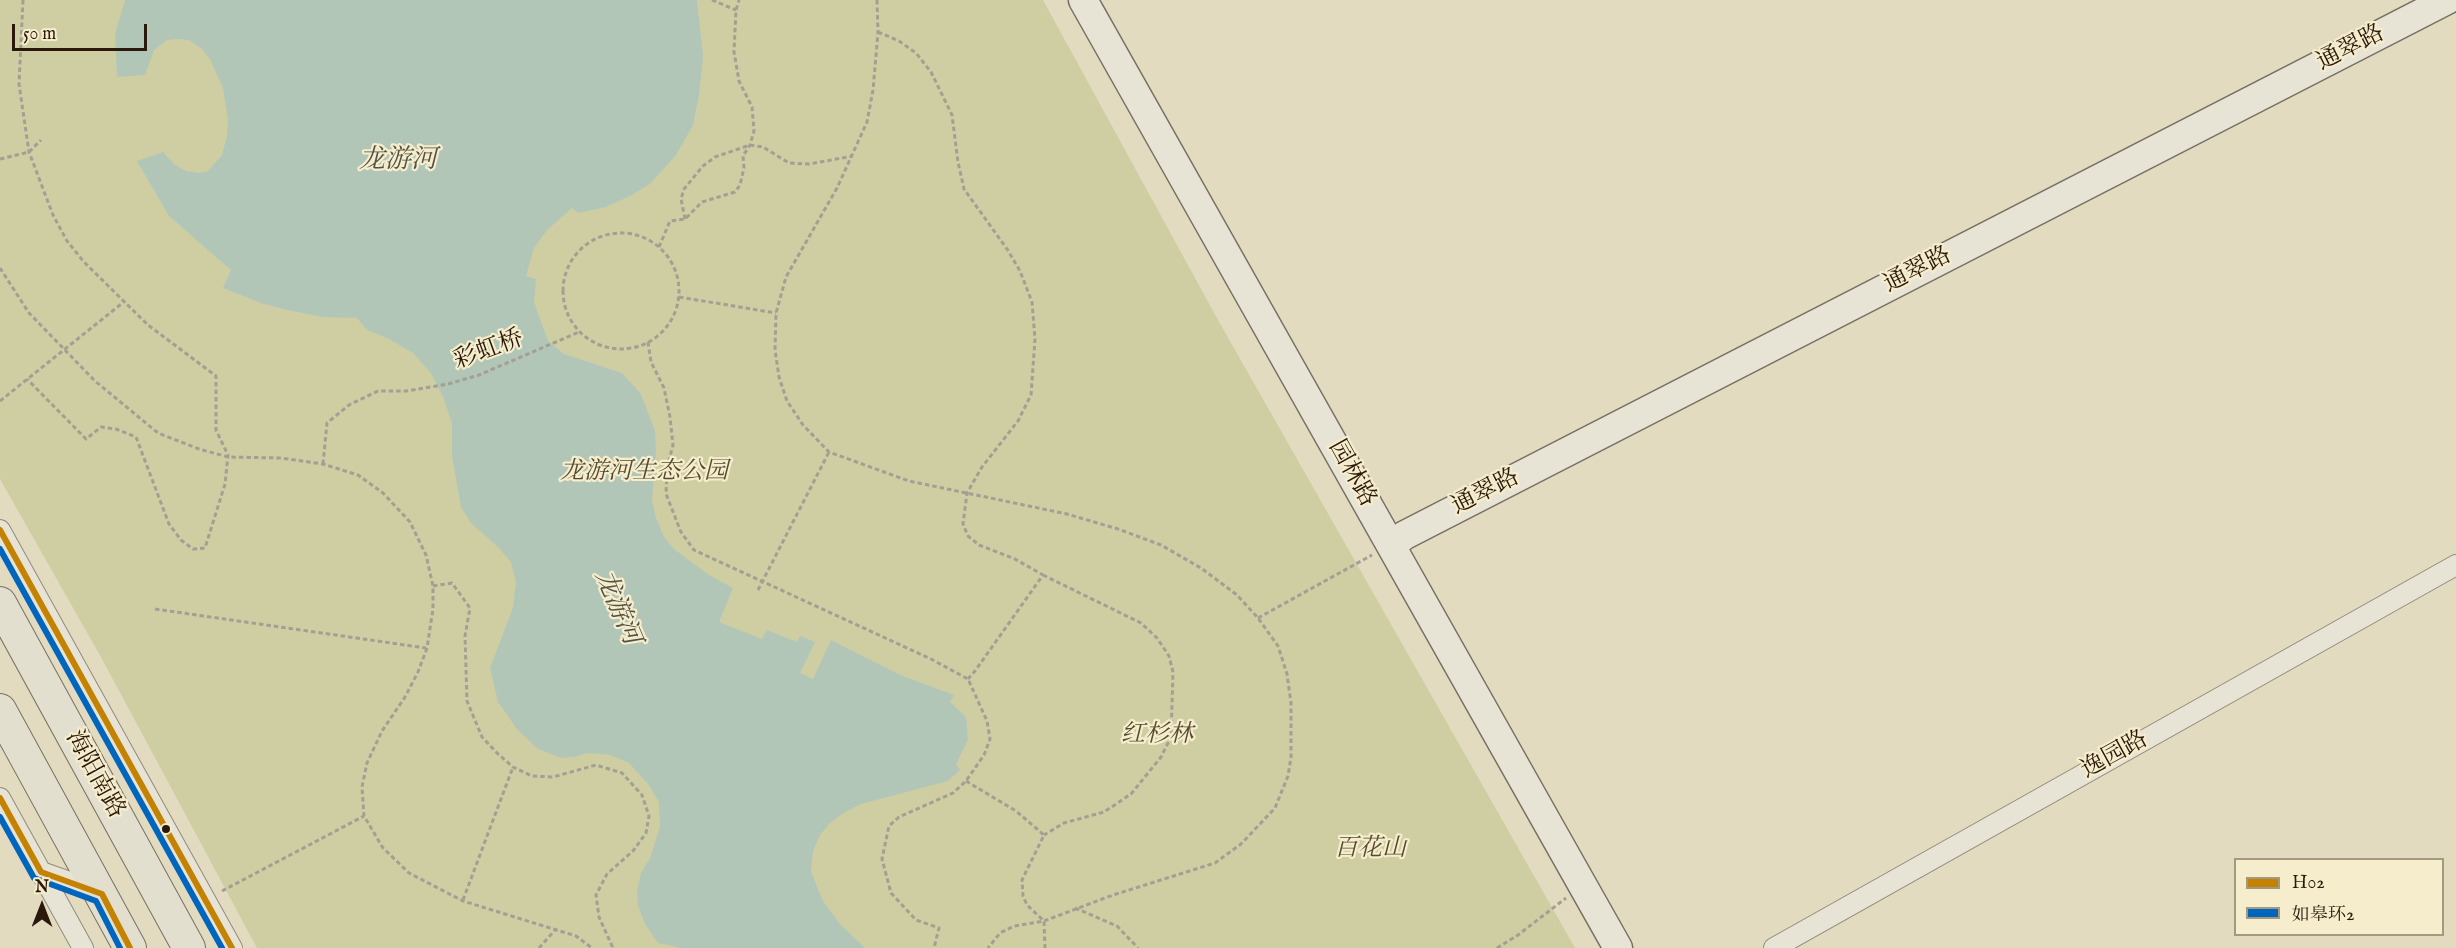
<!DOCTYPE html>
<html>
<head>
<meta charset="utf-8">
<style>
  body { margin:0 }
  #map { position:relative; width:2456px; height:948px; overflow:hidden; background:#e2dbc0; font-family:"IM FELL English","Noto Serif SC",serif }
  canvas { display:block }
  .legend { position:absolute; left:2234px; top:858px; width:210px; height:78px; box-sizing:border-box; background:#f6edcc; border:2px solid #a4987f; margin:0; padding:8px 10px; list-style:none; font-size:18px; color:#29180b }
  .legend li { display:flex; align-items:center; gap:12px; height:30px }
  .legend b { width:30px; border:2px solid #a4987f }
  .north { position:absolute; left:12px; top:876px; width:60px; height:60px; -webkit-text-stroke:4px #f6edcc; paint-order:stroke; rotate:0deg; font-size:16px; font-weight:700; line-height:24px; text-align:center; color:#29180b }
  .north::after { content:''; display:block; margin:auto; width:21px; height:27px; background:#29180b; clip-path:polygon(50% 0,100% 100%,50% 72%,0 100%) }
  .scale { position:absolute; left:12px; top:24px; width:135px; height:27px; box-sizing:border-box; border:3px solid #29180b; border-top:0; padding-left:8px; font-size:18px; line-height:21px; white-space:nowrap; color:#29180b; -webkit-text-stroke:4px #f6edcc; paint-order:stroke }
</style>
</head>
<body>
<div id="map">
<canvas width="2456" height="948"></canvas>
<ul class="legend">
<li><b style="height:8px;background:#c48203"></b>H02</li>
<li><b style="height:8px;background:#0065bd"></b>如皋环2</li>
</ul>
<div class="north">N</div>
<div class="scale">50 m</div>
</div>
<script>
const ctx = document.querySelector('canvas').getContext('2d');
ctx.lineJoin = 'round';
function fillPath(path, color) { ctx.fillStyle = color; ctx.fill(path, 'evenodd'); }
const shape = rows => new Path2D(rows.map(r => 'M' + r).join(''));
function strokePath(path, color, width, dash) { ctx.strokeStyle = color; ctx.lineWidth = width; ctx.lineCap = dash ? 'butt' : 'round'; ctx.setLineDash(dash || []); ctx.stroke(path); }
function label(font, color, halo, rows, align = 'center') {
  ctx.font = font + ' "IM FELL English","Noto Serif SC",serif'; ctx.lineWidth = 4.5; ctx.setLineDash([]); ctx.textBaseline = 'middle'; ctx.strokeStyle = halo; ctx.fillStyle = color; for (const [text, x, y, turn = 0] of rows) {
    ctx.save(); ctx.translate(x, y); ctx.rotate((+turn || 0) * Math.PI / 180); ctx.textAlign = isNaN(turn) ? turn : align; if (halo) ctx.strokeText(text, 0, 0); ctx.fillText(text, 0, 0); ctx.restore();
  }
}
const green = shape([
  [0,0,1043,0,1218,320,1575,948,257,948,102,659,0,479]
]);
const water = shape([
  [125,0,697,0,703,56,699,95,693,125,676,155,650,184,630,196,606,207,578,213,572,208,547,230,534,248,526,276,536,279,534,302,548,341,564,354,622,373,641,394,655,431,656,451,652,500,656,518,664,537,674,549,709,575,733,588,719,622,762,639,767,630,797,642,800,636,815,642,800,673,813,679,831,640,900,675,954,695,950,702,966,717,968,740,956,764,960,770,948,781,861,804,842,814,830,823,820,835,813,851,811,872,823,901,840,924,865,948,682,948,658,943,645,924,638,906,637,891,641,873,651,856,660,826,659,802,648,784,629,763,610,755,588,753,574,757,561,758,538,749,517,729,498,702,490,668,513,608,516,582,511,562,498,547,471,523,461,507,452,456,452,423,443,397,431,373,413,353,389,339,367,330,357,318,323,317,287,310,261,303,223,288,231,270,169,216,137,161,163,152,175,165,186,171,199,173,208,171,222,155,227,136,228,119,223,88,210,59,202,49,189,40,177,39,167,40,154,50,145,75,117,77,115,34]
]);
const path = shape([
  [23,0,19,84,29,152,53,215,67,241,84,262,148,325,216,376,216,430,228,455,225,484,205,548,193,549,181,540,169,524,136,437,116,429,101,427,86,439,27,379],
  [712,0,736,10],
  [877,0,878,32,873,90,867,122,837,188,786,277,776,313,775,350,779,377,787,401,803,425,829,452,909,481,1067,514,1118,529,1161,545,1201,568,1237,595,1258,618,1278,646,1287,674,1291,703,1291,757,1288,776,1275,808,1241,844,1215,863,1113,895,1044,921,1014,926,1000,933,988,948],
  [878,32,899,41,916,53,931,72,952,115,958,162,964,189,1007,249,1020,271,1032,302,1035,339,1031,395,1018,421,982,467,967,493,963,524,968,536,979,545,1015,559,1043,575,975,671,968,679],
  [0,159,29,152,41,140],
  [685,219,681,199,684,189,703,166,715,157,750,145,763,147,789,163,809,164,853,156],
  '563 291a58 58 0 1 1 116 0a58 58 0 1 1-116 0Z',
  [659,247,670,221,685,219,702,202,735,192,740,185,744,168,743,156,750,145,754,131,752,107,739,81,734,52,736,10,739,0],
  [0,268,29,313,95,381,158,433,199,449,228,457,281,458,323,464,358,475,383,493,410,522,426,555,433,586,433,609,427,648,418,672,405,697,382,731,367,763,362,787,364,816,383,848,409,873,463,901,576,936,592,948],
  [679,297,776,313],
  [648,342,651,362,664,388,670,417,673,445,667,468,666,494,681,532,694,550,931,659,968,679,987,721,990,739,984,755,966,781,953,793,899,817,889,826,882,859,891,893,916,920,939,928,934,948],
  [0,401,125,301],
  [323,464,327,423,349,405,378,391,407,391,448,384,479,375,579,332],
  [1043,575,1141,623,1157,638,1169,656,1173,672,1171,737,1161,757,1131,794,1104,812,1064,823,1044,835],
  [433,586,452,583,470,608,465,636,467,701,482,737,498,754,513,767,532,776,553,777,596,765,622,773,642,795,649,816,646,833,633,851,607,874,596,895,599,917,613,948],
  [758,590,829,452],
  [155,609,426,648],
  [1258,618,1372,555],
  [966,781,1016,811,1044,835,1022,880,1023,896,1027,905,1044,921,1045,948],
  [222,891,364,816],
  [463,900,513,767],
  [1075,908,1117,926,1138,948],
  [539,948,556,929],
  [1497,948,1518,935,1566,898]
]);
const street = shape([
  [0,530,232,948],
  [0,798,83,948],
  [41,872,101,893],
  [1774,948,2456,565]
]);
const secondary = shape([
  [1083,0,1618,948],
  [1391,545,1405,535,2447,0]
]);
const primary = shape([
  [0,603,189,948],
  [0,710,130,948]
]);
const bus1 = shape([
  [0,530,232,948],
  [0,798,41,872,102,894,130,948]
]);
const bus2 = shape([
  [0,549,222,948],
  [0,817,34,878,96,901,120,948]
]);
const markers = [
  [166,829,5,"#29180b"]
];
const streetNames = [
  ["通翠路",2351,49,-27],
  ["通翠路",1918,271,-27],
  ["彩虹桥",489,351,-20],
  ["园林路",1351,474,61],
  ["通翠路",1486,493,-27],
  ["逸园路",2115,756,-29],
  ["海阳南路",94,775,61]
];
const parkNames = [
  ["龙游河生态公园",644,473],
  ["红杉林",1157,736],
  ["百花山",1370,850]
];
const waterNames = [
  ["龙游河",398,162],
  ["龙游河",616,608,67]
];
fillPath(green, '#cecea2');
fillPath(water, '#b2c6b8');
strokePath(street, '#918b7a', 22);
strokePath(secondary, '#777062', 31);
strokePath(primary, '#777062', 34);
strokePath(path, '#a39f93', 3, [4.5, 3]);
strokePath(street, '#e7e4d6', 20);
strokePath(secondary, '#e7e4d6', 28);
strokePath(primary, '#e3dfcf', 32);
strokePath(bus1, '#c48203', 6);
strokePath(bus2, '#0065bd', 6);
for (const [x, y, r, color] of markers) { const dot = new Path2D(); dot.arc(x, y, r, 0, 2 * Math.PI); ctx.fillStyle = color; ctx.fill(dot); strokePath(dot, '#f6edcc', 2); }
label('24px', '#29180b', '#f6edcc', streetNames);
label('italic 24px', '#564b31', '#f6edcc', parkNames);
label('italic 26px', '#525246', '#f6edcc', waterNames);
</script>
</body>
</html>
